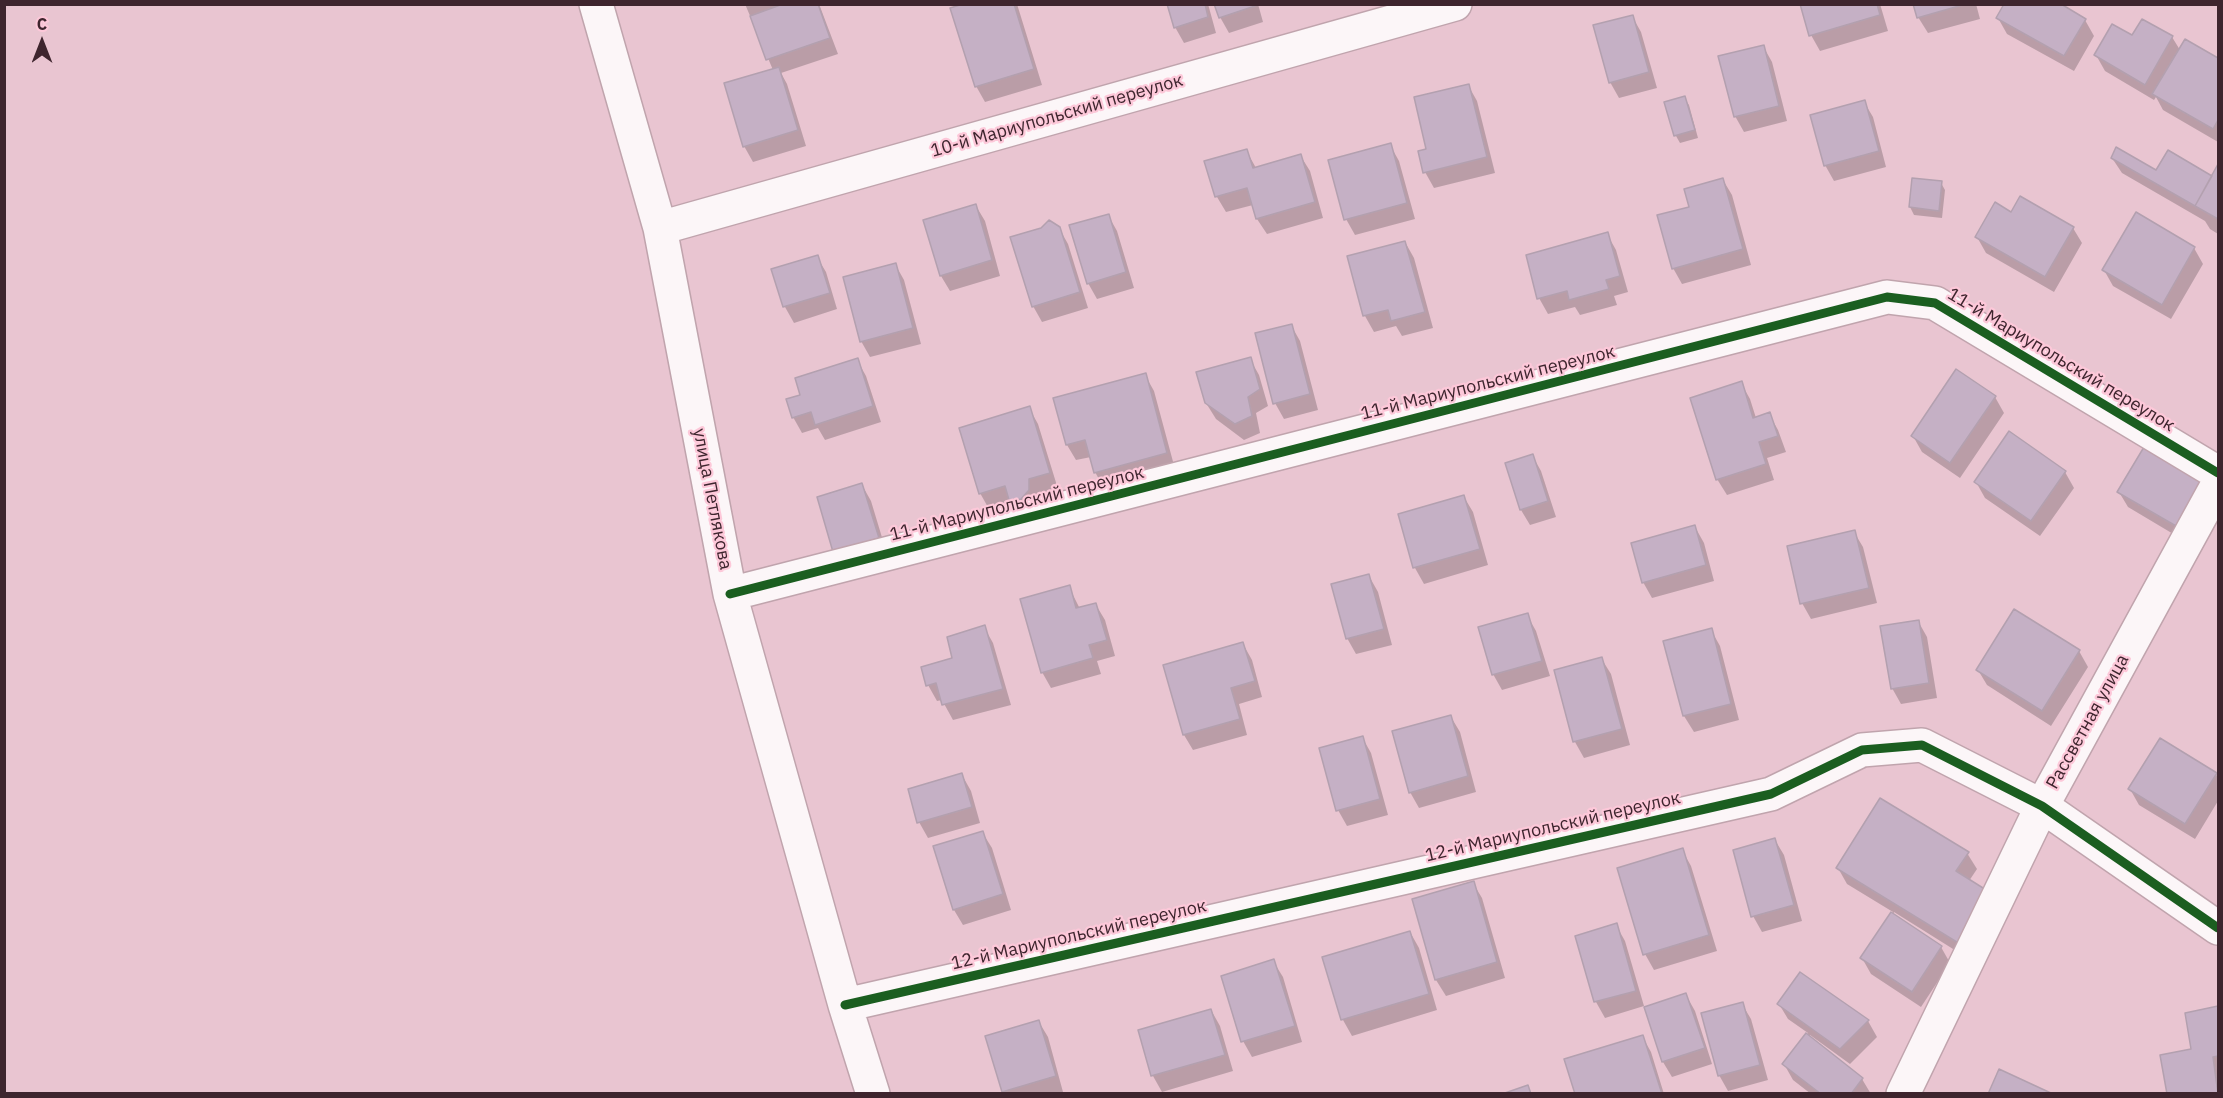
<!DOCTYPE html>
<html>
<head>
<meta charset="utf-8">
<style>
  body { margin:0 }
  #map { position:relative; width:2223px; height:1098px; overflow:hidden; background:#e9c5d1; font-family:"IBM Plex Sans",sans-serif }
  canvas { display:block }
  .frame { position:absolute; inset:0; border:6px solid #3e252e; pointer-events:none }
  .north { position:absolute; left:12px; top:12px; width:60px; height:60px; -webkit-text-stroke:4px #fdc8d9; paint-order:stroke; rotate:0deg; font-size:16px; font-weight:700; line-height:24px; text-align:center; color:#3e252e }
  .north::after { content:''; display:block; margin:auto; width:21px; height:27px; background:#3e252e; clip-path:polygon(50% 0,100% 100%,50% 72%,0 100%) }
</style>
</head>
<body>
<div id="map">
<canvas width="2223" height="1098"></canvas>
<div class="frame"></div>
<div class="north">С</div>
</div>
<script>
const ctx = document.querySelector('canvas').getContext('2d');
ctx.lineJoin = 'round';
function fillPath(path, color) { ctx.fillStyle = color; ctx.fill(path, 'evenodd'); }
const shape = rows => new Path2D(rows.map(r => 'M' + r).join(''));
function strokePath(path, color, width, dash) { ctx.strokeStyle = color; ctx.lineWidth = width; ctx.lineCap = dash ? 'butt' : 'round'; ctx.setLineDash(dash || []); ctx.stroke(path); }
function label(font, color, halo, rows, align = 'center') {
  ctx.font = font + ' "IBM Plex Sans",sans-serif'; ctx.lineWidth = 4.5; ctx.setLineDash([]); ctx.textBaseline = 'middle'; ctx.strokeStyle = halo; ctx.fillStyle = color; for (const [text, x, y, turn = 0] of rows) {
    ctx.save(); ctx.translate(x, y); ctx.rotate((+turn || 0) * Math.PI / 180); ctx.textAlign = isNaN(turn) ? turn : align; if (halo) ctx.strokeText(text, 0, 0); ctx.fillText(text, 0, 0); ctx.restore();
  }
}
const shadow = shape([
  [745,4,819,4,838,54,781,73,787,84,806,146,753,162,744,146,773,70],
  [969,4,1017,4,1042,85,985,102,976,86],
  [1168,4,1208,4,1216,33,1184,43,1175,27],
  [1216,4,1258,4,1263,22,1229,33,1220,17],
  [1802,4,1880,4,1888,31,1820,51,1811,35],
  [1915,4,1976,4,1980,19,1928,33,1918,17],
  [1632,16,1641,32,1657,88,1619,98,1610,82],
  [1998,18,2085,20,2094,36,2074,71,2007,34],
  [2133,37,2172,37,2180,50,2185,41,2218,60,2218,142,2163,110,2156,97,2154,100,2105,71,2096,55],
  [1763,46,1772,62,1787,121,1744,132,1735,116],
  [1468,85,1477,101,1495,173,1434,188,1425,172,1428,150],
  [1684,98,1689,105,1698,138,1680,143,1676,136],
  [1864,102,1873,117,1886,167,1834,181,1825,165],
  [1390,145,1399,161,1415,219,1355,235,1346,219],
  [1246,150,1256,168,1300,155,1310,171,1323,218,1267,234,1257,219,1253,205,1226,212,1217,197,1206,162],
  [2112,158,2157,172,2212,179,2218,167,2218,234,2210,229,2205,221,2122,173],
  [1723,180,1732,195,1751,265,1682,284,1673,268],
  [1941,183,1945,190,1942,218,1914,215,1910,207],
  [976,206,985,221,1000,276,950,291,941,276],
  [2011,214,2073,228,2082,243,2054,292,1986,253,1977,237],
  [1108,215,1117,231,1134,288,1097,299,1088,283],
  [1059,228,1068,244,1088,308,1042,322,1033,306],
  [1607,234,1616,250,1628,292,1614,296,1617,305,1580,315,1575,307,1548,314,1539,298],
  [1405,242,1414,258,1433,328,1402,336,1396,326,1374,332,1365,316,1349,258],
  [2194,248,2203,264,2171,319,2113,286,2104,270],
  [817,257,826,272,837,309,794,323,785,307,773,270],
  [895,264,904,280,921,344,870,357,861,341],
  [1291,325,1300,341,1318,410,1284,419,1275,403],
  [1250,359,1259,375,1268,406,1256,413,1260,433,1244,440,1216,419,1206,403],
  [857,360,866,376,881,422,825,440,818,428,802,433,793,417,802,396],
  [1145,375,1154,391,1175,469,1104,488,1095,472,1091,457,1076,460,1067,445],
  [1741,383,1750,399,1756,418,1769,414,1778,430,1786,452,1767,458,1774,480,1727,495,1717,479],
  [1995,397,2004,413,1960,478,1922,452,1913,436],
  [1029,408,1038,424,1058,489,1038,495,1037,506,1019,515,1012,502,989,509,980,493],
  [1532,455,1541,471,1556,517,1530,525,1521,510],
  [2065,472,2074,488,2040,536,1985,498,1976,482],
  [2202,483,2185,541,2128,507,2119,492],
  [862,485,871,501,887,554,844,567],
  [1464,497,1473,512,1488,565,1424,584,1415,568,1400,515],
  [1695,527,1704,543,1714,581,1652,598,1643,582],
  [1854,532,1863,547,1877,603,1811,619,1802,603],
  [1369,576,1378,592,1392,645,1356,654,1347,638],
  [1069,587,1080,609,1096,605,1105,620,1115,656,1097,661,1101,674,1051,688,1042,672],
  [1527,615,1536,631,1550,676,1502,690,1493,674],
  [1918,621,1927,637,1937,698,1901,704,1892,688],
  [984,627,993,643,1011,705,953,720,942,700,937,701,928,685],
  [1711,630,1720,646,1739,720,1694,732,1684,716,1665,642],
  [1243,644,1252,660,1262,697,1239,704,1247,735,1193,750,1184,735],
  [2079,651,2088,667,2051,726,1987,685,1978,670],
  [1601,658,1611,674,1630,745,1584,758,1575,742,1555,671],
  [1451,717,1460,732,1476,792,1419,808,1410,792],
  [1362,737,1371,753,1388,815,1347,826,1338,810],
  [2216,774,2218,778,2218,801,2195,839,2139,805,2130,789],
  [962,775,971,791,980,823,928,838,919,822],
  [982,832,992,848,1011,910,963,925,954,910,935,847],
  [1775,840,1784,855,1802,921,1762,932,1753,916],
  [1682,850,1691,866,1717,951,1654,970,1645,954],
  [1967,853,1977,869,1969,881,1969,959,1894,912,1893,915,1941,947,1950,963,1921,1007,1871,974,1862,958,1893,912,1847,884,1838,868],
  [1473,883,1482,898,1505,978,1446,996,1436,980,1413,900],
  [1616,925,1625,941,1644,1006,1605,1018,1596,1002,1577,937],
  [1410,932,1419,948,1437,1010,1352,1036,1343,1020,1324,958],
  [1273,961,1283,977,1302,1042,1252,1057,1243,1041],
  [1686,995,1695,1011,1712,1064,1672,1077,1663,1062,1646,1008],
  [1742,1004,1751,1019,1768,1080,1728,1091,1719,1075],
  [1779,1004,1868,1021,1877,1037,1850,1064,1810,1035,1809,1038,1862,1079,1871,1094,1811,1094,1793,1080,1784,1064,1808,1033,1788,1019],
  [2218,1008,2218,1094,2169,1094,2193,1050,2186,1014],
  [1211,1010,1220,1026,1233,1071,1162,1092,1153,1076,1139,1031],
  [1039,1022,1048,1037,1063,1092,1004,1094,1003,1091],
  [1642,1036,1651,1052,1664,1094,1577,1094]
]);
const building = shape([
  [783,4,818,4,830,38,766,60,750,16,783,4],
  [963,4,1014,4,1034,69,975,87,950,8,963,4],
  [1167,4,1205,4,1208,17,1174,28,1167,4],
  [1214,4,1255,4,1255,6,1219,18,1214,4],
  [1800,4,1877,4,1880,15,1809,36,1800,4],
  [1913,4,1966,4,1917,18,1913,4],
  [2004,4,2061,4,2086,19,2064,56,1996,18,2004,4],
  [1633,15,1649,72,1609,83,1593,25,1633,15],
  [2142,19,2173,36,2145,85,2094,55,2112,24,2132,35,2142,19],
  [2185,39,2218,58,2218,120,2213,129,2152,94,2185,39],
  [1764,45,1779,106,1734,117,1718,56,1764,45],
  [779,67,798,130,743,147,724,83,779,67],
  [1469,84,1487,157,1423,173,1418,151,1426,149,1414,97,1469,84],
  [1685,96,1695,130,1674,136,1664,102,1685,96],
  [1865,100,1879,151,1824,166,1810,115,1865,100],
  [1391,143,1407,203,1344,220,1328,160,1391,143],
  [2116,147,2156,170,2168,150,2212,176,2195,206,2111,158,2116,147],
  [1247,149,1253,168,1301,154,1315,202,1256,219,1247,188,1215,197,1204,161,1247,149],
  [2218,164,2218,219,2195,206,2218,164],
  [1723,178,1743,249,1672,269,1657,215,1689,207,1684,189,1723,178],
  [1912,178,1942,181,1939,211,1909,207,1912,178],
  [2020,196,2074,227,2045,277,1975,237,1995,202,2011,212,2020,196],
  [976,204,992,260,940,276,923,220,976,204],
  [2136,212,2195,247,2162,305,2102,270,2136,212],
  [1109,214,1126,272,1087,284,1069,225,1109,214],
  [1049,220,1060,227,1080,292,1032,307,1010,237,1041,228,1049,220],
  [1608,232,1620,276,1606,280,1609,289,1569,300,1567,291,1537,299,1526,255,1608,232],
  [1405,241,1425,312,1391,321,1388,310,1363,316,1347,256,1405,241],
  [818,255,830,293,783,307,771,269,818,255],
  [896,263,913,328,860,342,843,277,896,263],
  [1292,324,1310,394,1273,404,1255,333,1292,324],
  [1251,357,1260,389,1248,397,1252,416,1235,424,1205,403,1196,372,1251,357],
  [858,358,873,406,815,425,811,412,792,418,786,399,800,395,795,378,858,358],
  [1956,369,1996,396,1950,463,1911,436,1956,369],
  [1146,373,1167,453,1094,473,1085,440,1066,445,1053,398,1146,373],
  [1742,381,1753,418,1770,412,1778,436,1759,442,1766,464,1716,480,1690,398,1742,381],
  [1030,406,1050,473,1029,479,1029,490,1021,499,1009,500,1005,486,979,494,959,428,1030,406],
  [2009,431,2066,471,2031,521,1974,482,2009,431],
  [2144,447,2203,482,2176,526,2117,492,2144,447],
  [1533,454,1548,501,1520,510,1505,463,1533,454],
  [862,483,879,538,833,552,817,497,862,483],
  [1464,495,1480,549,1413,568,1398,514,1464,495],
  [1695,525,1706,565,1642,583,1631,543,1695,525],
  [1855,530,1869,588,1800,604,1787,546,1855,530],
  [1369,574,1384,629,1346,639,1331,584,1369,574],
  [1070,585,1076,608,1096,603,1107,640,1089,645,1093,658,1041,673,1020,599,1070,585],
  [2014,609,2080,650,2042,711,1976,670,2014,609],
  [1528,613,1542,661,1492,675,1478,627,1528,613],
  [1919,620,1929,683,1891,689,1880,626,1919,620],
  [985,625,1003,689,942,705,936,683,926,686,921,667,952,658,947,637,985,625],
  [1712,628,1731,704,1683,716,1663,641,1712,628],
  [1243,642,1255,681,1231,688,1240,719,1183,735,1163,665,1243,642],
  [1602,657,1622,729,1573,742,1554,670,1602,657],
  [1451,715,1468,776,1409,793,1392,731,1451,715],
  [1363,736,1380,799,1336,811,1319,748,1363,736],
  [2160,738,2217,773,2185,824,2128,789,2160,738],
  [962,773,972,807,917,823,908,789,962,773],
  [1880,798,1969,852,1956,871,1991,893,1960,944,1836,868,1880,798],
  [983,831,1003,894,953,910,933,846,983,831],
  [1775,838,1794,905,1751,917,1733,850,1775,838],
  [1683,848,1709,935,1643,955,1617,868,1683,848],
  [1474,881,1497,962,1435,980,1412,899,1474,881],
  [1891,912,1942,946,1912,992,1860,958,1891,912],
  [1617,923,1636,991,1594,1002,1575,936,1617,923],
  [1410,931,1429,994,1341,1020,1322,957,1410,931],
  [1274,959,1295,1026,1241,1042,1221,976,1274,959],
  [1800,972,1869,1020,1840,1049,1777,1004,1800,972],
  [1686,993,1705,1048,1662,1062,1644,1007,1686,993],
  [1743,1002,1760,1065,1718,1076,1701,1013,1743,1002],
  [2218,1006,2218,1056,2213,1057,2218,1094,2167,1094,2160,1055,2191,1049,2185,1013,2218,1006],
  [1211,1009,1225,1055,1151,1076,1138,1030,1211,1009],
  [1039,1020,1056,1076,1002,1092,985,1036,1039,1020],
  [1806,1033,1863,1078,1851,1094,1821,1094,1782,1064,1806,1033],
  [1643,1035,1662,1094,1575,1094,1564,1059,1643,1035],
  [1999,1069,2053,1094,1988,1094,1999,1069],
  [1528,1085,1531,1094,1502,1094,1528,1085]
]);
const minor = shape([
  [596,4,660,228,730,594,845,1005,873,1094],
  [660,228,1455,4],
  [730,594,1887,297,1935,303,2218,473],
  [845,1005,1771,794,1862,750,1922,745,2042,806,2218,928],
  [1903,1094,2042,806,2218,484]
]);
const cycleway = shape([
  [730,594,1887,297,1935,303,2218,473],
  [845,1005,1771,794,1862,750,1922,745,2042,806,2218,928]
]);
const streetNames = [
  ["10-й Мариупольский переулок",1057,116,-16],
  ["11-й Мариупольский переулок",2061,360,31],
  ["11-й Мариупольский переулок",1488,383,-14],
  ["улица Петлякова",712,499,79],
  ["11-й Мариупольский переулок",1017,504,-14],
  ["Рассветная улица",2088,722,-61],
  ["12-й Мариупольский переулок",1553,827,-13],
  ["12-й Мариупольский переулок",1079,935,-13]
];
fillPath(shadow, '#0003');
fillPath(building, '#c5b0c5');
strokePath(building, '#b3a0af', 1.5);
strokePath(minor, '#c0a4ad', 36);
strokePath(minor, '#fcf6f8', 33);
strokePath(cycleway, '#1b5e20', 9);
label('18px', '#3e252e', '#fdc8d9', streetNames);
</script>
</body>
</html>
